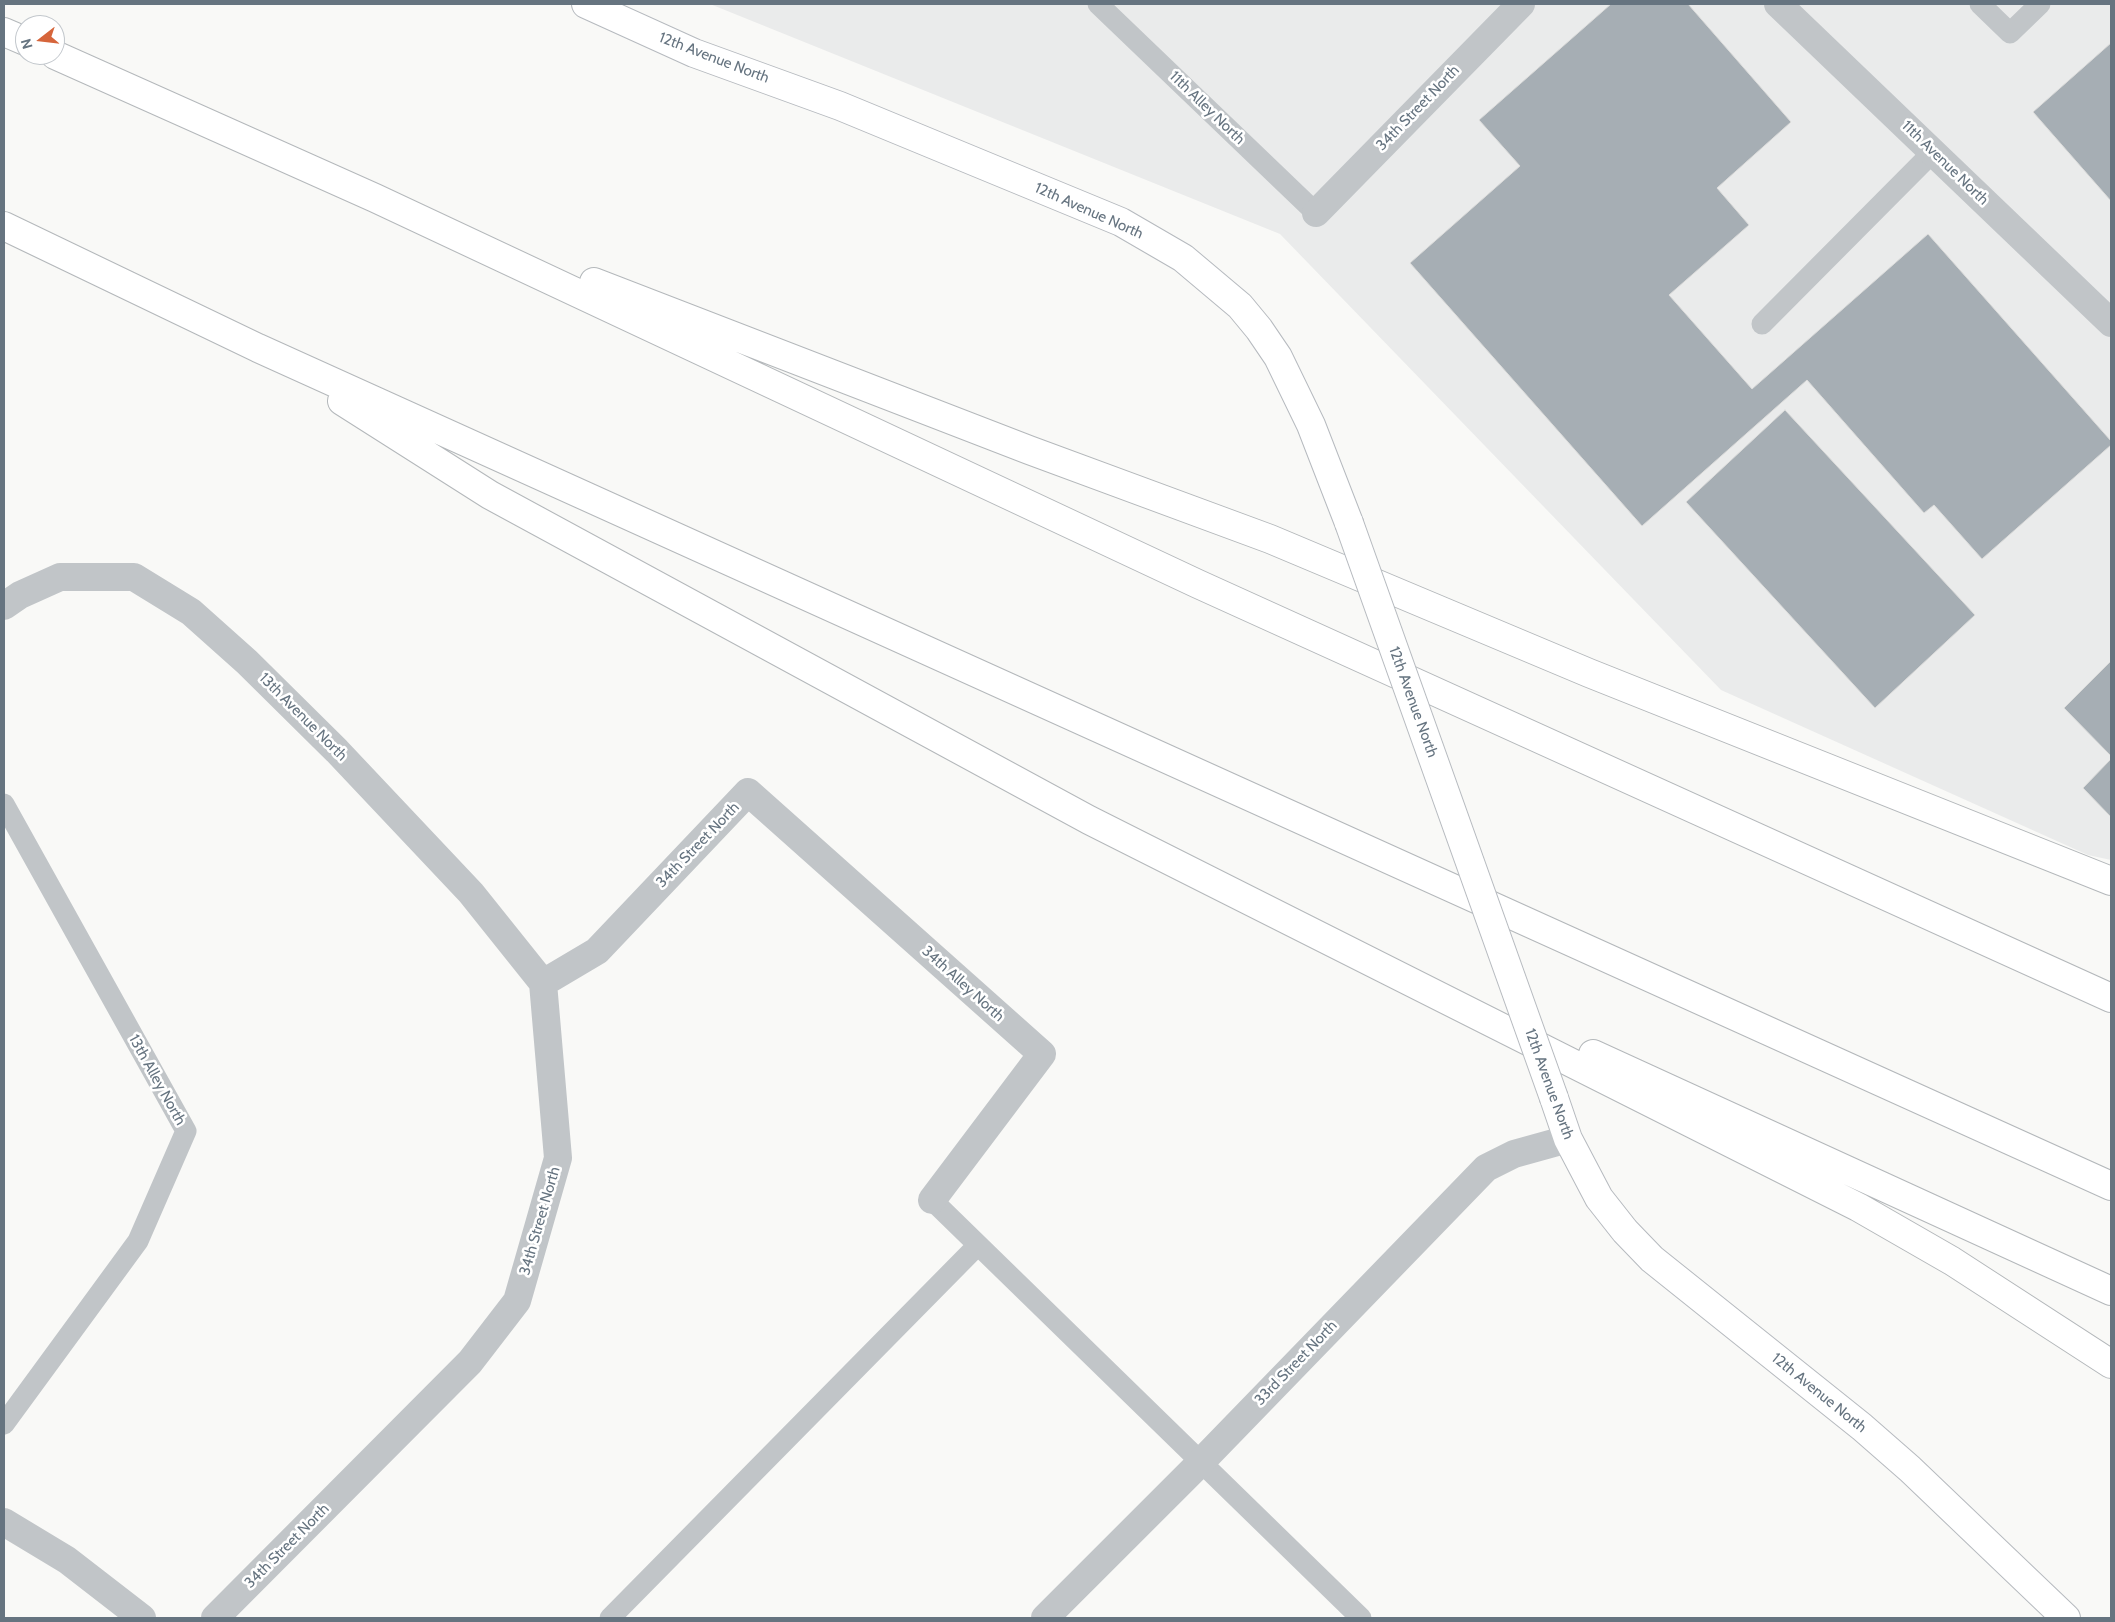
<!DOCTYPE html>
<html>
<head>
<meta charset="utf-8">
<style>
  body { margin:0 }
  #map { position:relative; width:2115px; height:1622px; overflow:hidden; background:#f9f9f7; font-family:Cabin,sans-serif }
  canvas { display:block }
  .frame { position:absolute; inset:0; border:5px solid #667480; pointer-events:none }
  .north { position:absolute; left:15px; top:15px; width:50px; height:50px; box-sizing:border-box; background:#fff; border:1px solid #c2c7cc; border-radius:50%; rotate:254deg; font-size:14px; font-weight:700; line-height:20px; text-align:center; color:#667480 }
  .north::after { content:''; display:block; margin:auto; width:18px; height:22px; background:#d6653b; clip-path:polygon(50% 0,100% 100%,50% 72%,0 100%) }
</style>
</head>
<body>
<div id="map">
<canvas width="2115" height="1622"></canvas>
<div class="frame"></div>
<div class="north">N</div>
</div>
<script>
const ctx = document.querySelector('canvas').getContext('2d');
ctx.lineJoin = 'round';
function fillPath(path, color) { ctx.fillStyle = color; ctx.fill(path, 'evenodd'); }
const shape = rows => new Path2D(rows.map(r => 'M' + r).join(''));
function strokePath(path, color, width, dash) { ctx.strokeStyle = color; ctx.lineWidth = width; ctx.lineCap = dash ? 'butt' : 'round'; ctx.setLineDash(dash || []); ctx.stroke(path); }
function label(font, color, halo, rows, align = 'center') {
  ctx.font = font + ' Cabin,sans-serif'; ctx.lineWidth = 5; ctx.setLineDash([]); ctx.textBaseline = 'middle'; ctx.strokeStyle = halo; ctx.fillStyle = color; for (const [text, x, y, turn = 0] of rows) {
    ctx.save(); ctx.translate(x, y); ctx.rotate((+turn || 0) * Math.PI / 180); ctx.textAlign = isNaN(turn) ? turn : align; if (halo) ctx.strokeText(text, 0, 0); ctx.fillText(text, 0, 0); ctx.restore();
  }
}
const built = shape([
  [710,4,2111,4,2111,860,2088,855,1721,690,1280,234]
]);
const building = shape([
  [1611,4,1688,4,1791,122,1717,188,1749,225,1669,295,1752,389,1928,234,2111,441,2111,445,1982,559,1934,505,1924,513,1807,380,1642,526,1410,263,1520,166,1479,120,1611,4],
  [2111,43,2111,201,2033,112,2111,43],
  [1785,410,1975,615,1875,708,1686,502,1785,410],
  [2111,661,2111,756,2064,708,2111,661],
  [2111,759,2111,817,2083,788,2111,759]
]);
const lane = shape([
  [1098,4,1316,213],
  [1980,4,2010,33,2040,4],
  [1762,324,1933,152],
  [4,804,186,1131,138,1241,4,1424],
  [932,1200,1361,1618],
  [610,1618,978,1245]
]);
const street = shape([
  [1778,4,2111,323],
  [1316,213,1521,4],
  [4,606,20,595,60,577,134,577,191,612,247,662,337,751,471,893,543,983],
  [543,983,597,951,748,792,1042,1054,932,1200],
  [4,1522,67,1560,142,1618],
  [215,1618,470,1362,517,1301,558,1158,543,983],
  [1045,1618,1201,1462,1486,1168,1514,1154,1568,1139]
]);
const secondary = shape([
  [586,4,694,53,840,106,1121,222,1183,258,1240,306,1259,329,1278,357,1311,425,1349,523],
  [1554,1098,1568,1139,1599,1198,1625,1231,1652,1259,1862,1427,1910,1469,2066,1618]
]);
const highway = shape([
  [4,32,25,41],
  [55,55,375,198,1198,584,2111,998],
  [4,226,258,348,2111,1186],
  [594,282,1029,450,1270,539,1589,673,2111,881],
  [342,401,490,495,1089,820,1858,1207,1952,1261,2111,1364],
  [1593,1054,2111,1291]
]);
const secondaryBridge = shape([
  [1349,523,1554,1098]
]);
const streetNames = [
  ["12th Avenue North",714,58,21],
  ["11th Alley North",1207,108,44],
  ["34th Street North",1418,108,-46],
  ["11th Avenue North",1945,163,44],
  ["12th Avenue North",1089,211,24],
  ["12th Avenue North",1413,702,70],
  ["13th Avenue North",303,717,45],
  ["34th Street North",698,845,-46],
  ["34th Alley North",963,984,42],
  ["13th Alley North",157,1080,61],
  ["12th Avenue North",1549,1084,70],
  ["34th Street North",540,1221,-74],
  ["33rd Street North",1296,1363,-46],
  ["12th Avenue North",1819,1393,39],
  ["34th Street North",287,1546,-45]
];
fillPath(built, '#eaebeb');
fillPath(building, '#a6aeb4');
strokePath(building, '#dbdbda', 1);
strokePath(secondary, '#b6babf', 30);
strokePath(highway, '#b4b8bb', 30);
strokePath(lane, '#c1c5c8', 21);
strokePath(street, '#c1c5c8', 28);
strokePath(secondary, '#fff', 28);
strokePath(highway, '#fff', 28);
strokePath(secondaryBridge, '#b6babf', 30, []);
strokePath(secondaryBridge, '#fff', 28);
label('15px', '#667480', '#fff', streetNames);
</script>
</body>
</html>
